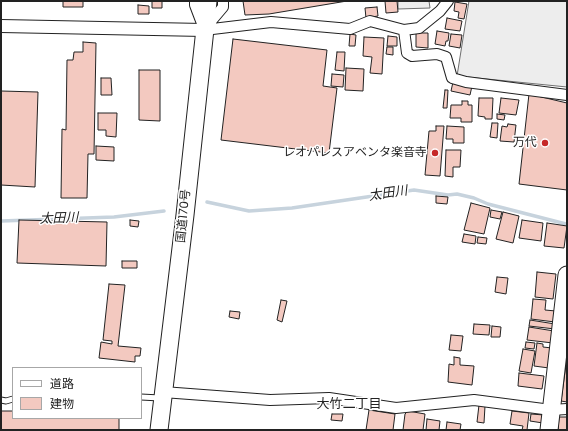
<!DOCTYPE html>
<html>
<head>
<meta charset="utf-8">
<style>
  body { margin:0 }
  #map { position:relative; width:568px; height:431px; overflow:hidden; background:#fff; font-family:Poppins,"Noto Sans JP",sans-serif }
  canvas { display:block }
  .frame { position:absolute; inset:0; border:2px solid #222; pointer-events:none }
  .legend { position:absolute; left:12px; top:367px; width:130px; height:52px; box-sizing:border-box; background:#fff; border:1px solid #a7a7a7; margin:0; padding:5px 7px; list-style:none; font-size:12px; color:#222 }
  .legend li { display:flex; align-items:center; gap:8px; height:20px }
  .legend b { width:20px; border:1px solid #a7a7a7 }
</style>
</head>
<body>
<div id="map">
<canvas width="568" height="431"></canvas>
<div class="frame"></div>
<ul class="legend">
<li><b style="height:5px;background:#fff"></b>道路</li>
<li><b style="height:11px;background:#f3c9c0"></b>建物</li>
</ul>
</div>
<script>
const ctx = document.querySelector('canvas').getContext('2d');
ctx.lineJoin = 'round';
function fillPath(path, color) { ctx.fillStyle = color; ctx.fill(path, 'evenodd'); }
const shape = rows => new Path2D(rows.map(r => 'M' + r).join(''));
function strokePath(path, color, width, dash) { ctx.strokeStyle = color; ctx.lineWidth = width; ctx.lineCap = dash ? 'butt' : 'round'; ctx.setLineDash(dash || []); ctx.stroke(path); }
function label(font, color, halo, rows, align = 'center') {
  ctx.font = font + ' Poppins,"Noto Sans JP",sans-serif'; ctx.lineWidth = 3; ctx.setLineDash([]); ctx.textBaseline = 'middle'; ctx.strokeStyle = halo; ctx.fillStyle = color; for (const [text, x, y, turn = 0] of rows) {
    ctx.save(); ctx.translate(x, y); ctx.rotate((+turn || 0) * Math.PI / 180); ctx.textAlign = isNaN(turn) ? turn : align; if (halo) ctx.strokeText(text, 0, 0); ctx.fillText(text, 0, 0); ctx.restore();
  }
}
const parking = shape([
  [398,1,429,1,430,8,398,9,398,1],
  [469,1,567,1,567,87,457,76,469,1]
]);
const stream = shape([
  [207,202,249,211,292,208,414,190,448,195,457,194,474,198,488,204,566,224],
  [1,221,114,217,164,211]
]);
const building = shape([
  [63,1,83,1,83,7,63,7,63,1],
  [152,1,162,1,162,8,152,8,152,1],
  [243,1,347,1,269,14,245,15,243,1],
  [385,1,397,1,398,12,386,13,385,1],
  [455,2,467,4,464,19,458,18,459,12,454,11,455,2],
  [138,5,149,6,149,14,138,14,138,5],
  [377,7,378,16,366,18,365,8,377,7],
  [447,18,462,21,460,31,445,29,447,18],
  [437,31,449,33,448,41,446,41,445,46,435,44,437,31],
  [416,33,428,33,428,48,416,47,416,33],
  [350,34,356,35,355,46,349,46,350,34],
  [451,34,462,35,460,48,449,46,451,34],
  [388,36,397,37,397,46,387,46,388,36],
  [364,37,384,38,382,74,370,73,372,57,363,56,364,37],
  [233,39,327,50,323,86,337,88,329,153,221,140,233,39],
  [83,42,96,43,94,154,88,154,87,198,61,198,62,129,66,130,67,60,73,60,74,52,83,52,83,42],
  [387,47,393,47,393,55,386,54,387,47],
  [337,52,345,52,344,71,335,70,337,52],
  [346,68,364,69,363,91,345,90,346,68],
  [139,70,160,70,160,121,139,120,139,70],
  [332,74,344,75,343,87,331,86,332,74],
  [101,78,111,78,112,95,101,95,101,78],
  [453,82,472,86,470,95,451,91,453,82],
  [445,90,448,90,447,108,443,108,445,90],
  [1,91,38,92,35,187,1,185,1,91],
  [529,94,567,103,567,190,519,184,529,94],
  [479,98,493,98,492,119,485,119,485,117,478,116,479,98],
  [501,98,519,100,516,115,499,113,501,98],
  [462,101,468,101,468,105,472,105,472,122,461,122,461,118,450,118,451,105,462,105,462,101],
  [98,113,117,113,116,137,106,136,106,130,98,130,98,113],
  [497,114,505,115,504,120,497,119,497,114],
  [492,123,498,123,497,138,490,137,492,123],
  [508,124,516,125,514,142,500,141,502,126,507,127,508,124],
  [436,126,444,126,440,176,425,175,429,131,436,131,436,126],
  [447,126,464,127,464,143,453,143,453,139,446,139,447,126],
  [96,146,114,147,114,161,96,160,96,146],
  [446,150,461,150,460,167,453,167,453,177,445,176,446,150],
  [436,196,448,197,447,204,436,203,436,196],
  [471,203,490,208,484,234,464,230,471,203],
  [491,210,502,212,500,219,490,217,491,210],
  [503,212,519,216,513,243,496,239,503,212],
  [19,220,107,222,106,266,17,263,19,220],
  [130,220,139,221,138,227,130,226,130,220],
  [522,220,543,223,541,241,519,238,522,220],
  [547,223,567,226,564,248,544,246,547,223],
  [464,234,476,236,475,244,462,242,464,234],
  [478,237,487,238,486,244,477,243,478,237],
  [122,261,137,261,137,268,122,268,122,261],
  [537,272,556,274,553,299,535,297,537,272],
  [497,277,508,278,506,294,495,292,497,277],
  [109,284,125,285,118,346,141,348,140,356,135,356,135,362,99,358,101,342,112,344,112,341,103,340,109,284],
  [533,299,546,300,545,310,556,311,555,322,531,319,533,299],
  [281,300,287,301,282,322,277,320,281,300],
  [230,311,240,312,239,319,229,317,230,311],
  [530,320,555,324,555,329,529,326,530,320],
  [474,324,490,325,489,335,473,334,474,324],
  [492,326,501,327,500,337,491,337,492,326],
  [529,327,554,331,553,343,527,340,529,327],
  [451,335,463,336,461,351,449,350,451,335],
  [526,342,535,343,534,349,525,348,526,342],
  [537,343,543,344,543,347,552,348,549,368,534,366,537,343],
  [523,349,535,351,531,373,519,371,523,349],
  [454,357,460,358,460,365,474,366,472,385,448,382,449,364,454,365,454,357],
  [566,365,567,365,567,402,561,401,566,365],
  [519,373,544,376,542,389,518,386,519,373],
  [479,405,485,406,484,423,477,422,479,405],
  [369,410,395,414,393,430,366,430,369,410],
  [1,411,13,411,13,418,119,418,119,430,1,430,1,411],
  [408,411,425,414,423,430,403,430,405,414,408,411],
  [512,411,529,413,527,430,522,430,523,426,510,424,512,411],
  [332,414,343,414,342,421,331,420,332,414],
  [531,414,544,415,543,423,530,421,531,414],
  [559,417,567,417,567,430,558,430,559,417],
  [427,419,440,421,439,430,426,430,427,419],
  [447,422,461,424,460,430,446,430,447,422]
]);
const service = shape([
  [141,397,160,398],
  [1,400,6,401,13,399]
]);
const minor = shape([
  [195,1,195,5,203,26],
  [207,26,223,7,223,1],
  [204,30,271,22,350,29,370,21,404,30,419,28,440,11,448,1],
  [404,30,407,53,412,56,437,54,446,57,452,78,466,82,567,95],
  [163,392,270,400,329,398,396,408,474,400,551,410,567,409]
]);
const tertiary = shape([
  [1,26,204,30]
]);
const trunk = shape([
  [159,430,185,215,208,1],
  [549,430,567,275]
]);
const markers = [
  [545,143,4,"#c62828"],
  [435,153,4,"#c62828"]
];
const poiNames = [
  ["万代",537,143],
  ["レオパレスアベンタ楽音寺",427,153]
];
const streetNames = [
  ["国道170号",184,216,-84]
];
const waterNames = [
  ["太田川",388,194,-8],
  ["太田川",59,219,-2]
];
const neighbourhoodNames = [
  ["大竹二丁目",349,405]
];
fillPath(parking, '#ededed');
strokePath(parking, '#6f6f6f', 1);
strokePath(stream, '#c7d3dd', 3.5);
fillPath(building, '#f3c9c0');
strokePath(building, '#222', 1);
strokePath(service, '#222', 7);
strokePath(minor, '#222', 12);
strokePath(tertiary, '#222', 14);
strokePath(trunk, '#222', 19);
strokePath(service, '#fff', 5);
strokePath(minor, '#fff', 10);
strokePath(tertiary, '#fff', 12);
strokePath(trunk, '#fff', 17);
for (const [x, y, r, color] of markers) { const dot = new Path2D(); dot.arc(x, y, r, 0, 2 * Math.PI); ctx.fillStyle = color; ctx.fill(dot); strokePath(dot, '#fff', 1.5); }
label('12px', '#222', '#fff', poiNames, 'right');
label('12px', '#222', '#fff', streetNames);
label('italic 13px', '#222', '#fff', waterNames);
label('13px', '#222', '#fff', neighbourhoodNames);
</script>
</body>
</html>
